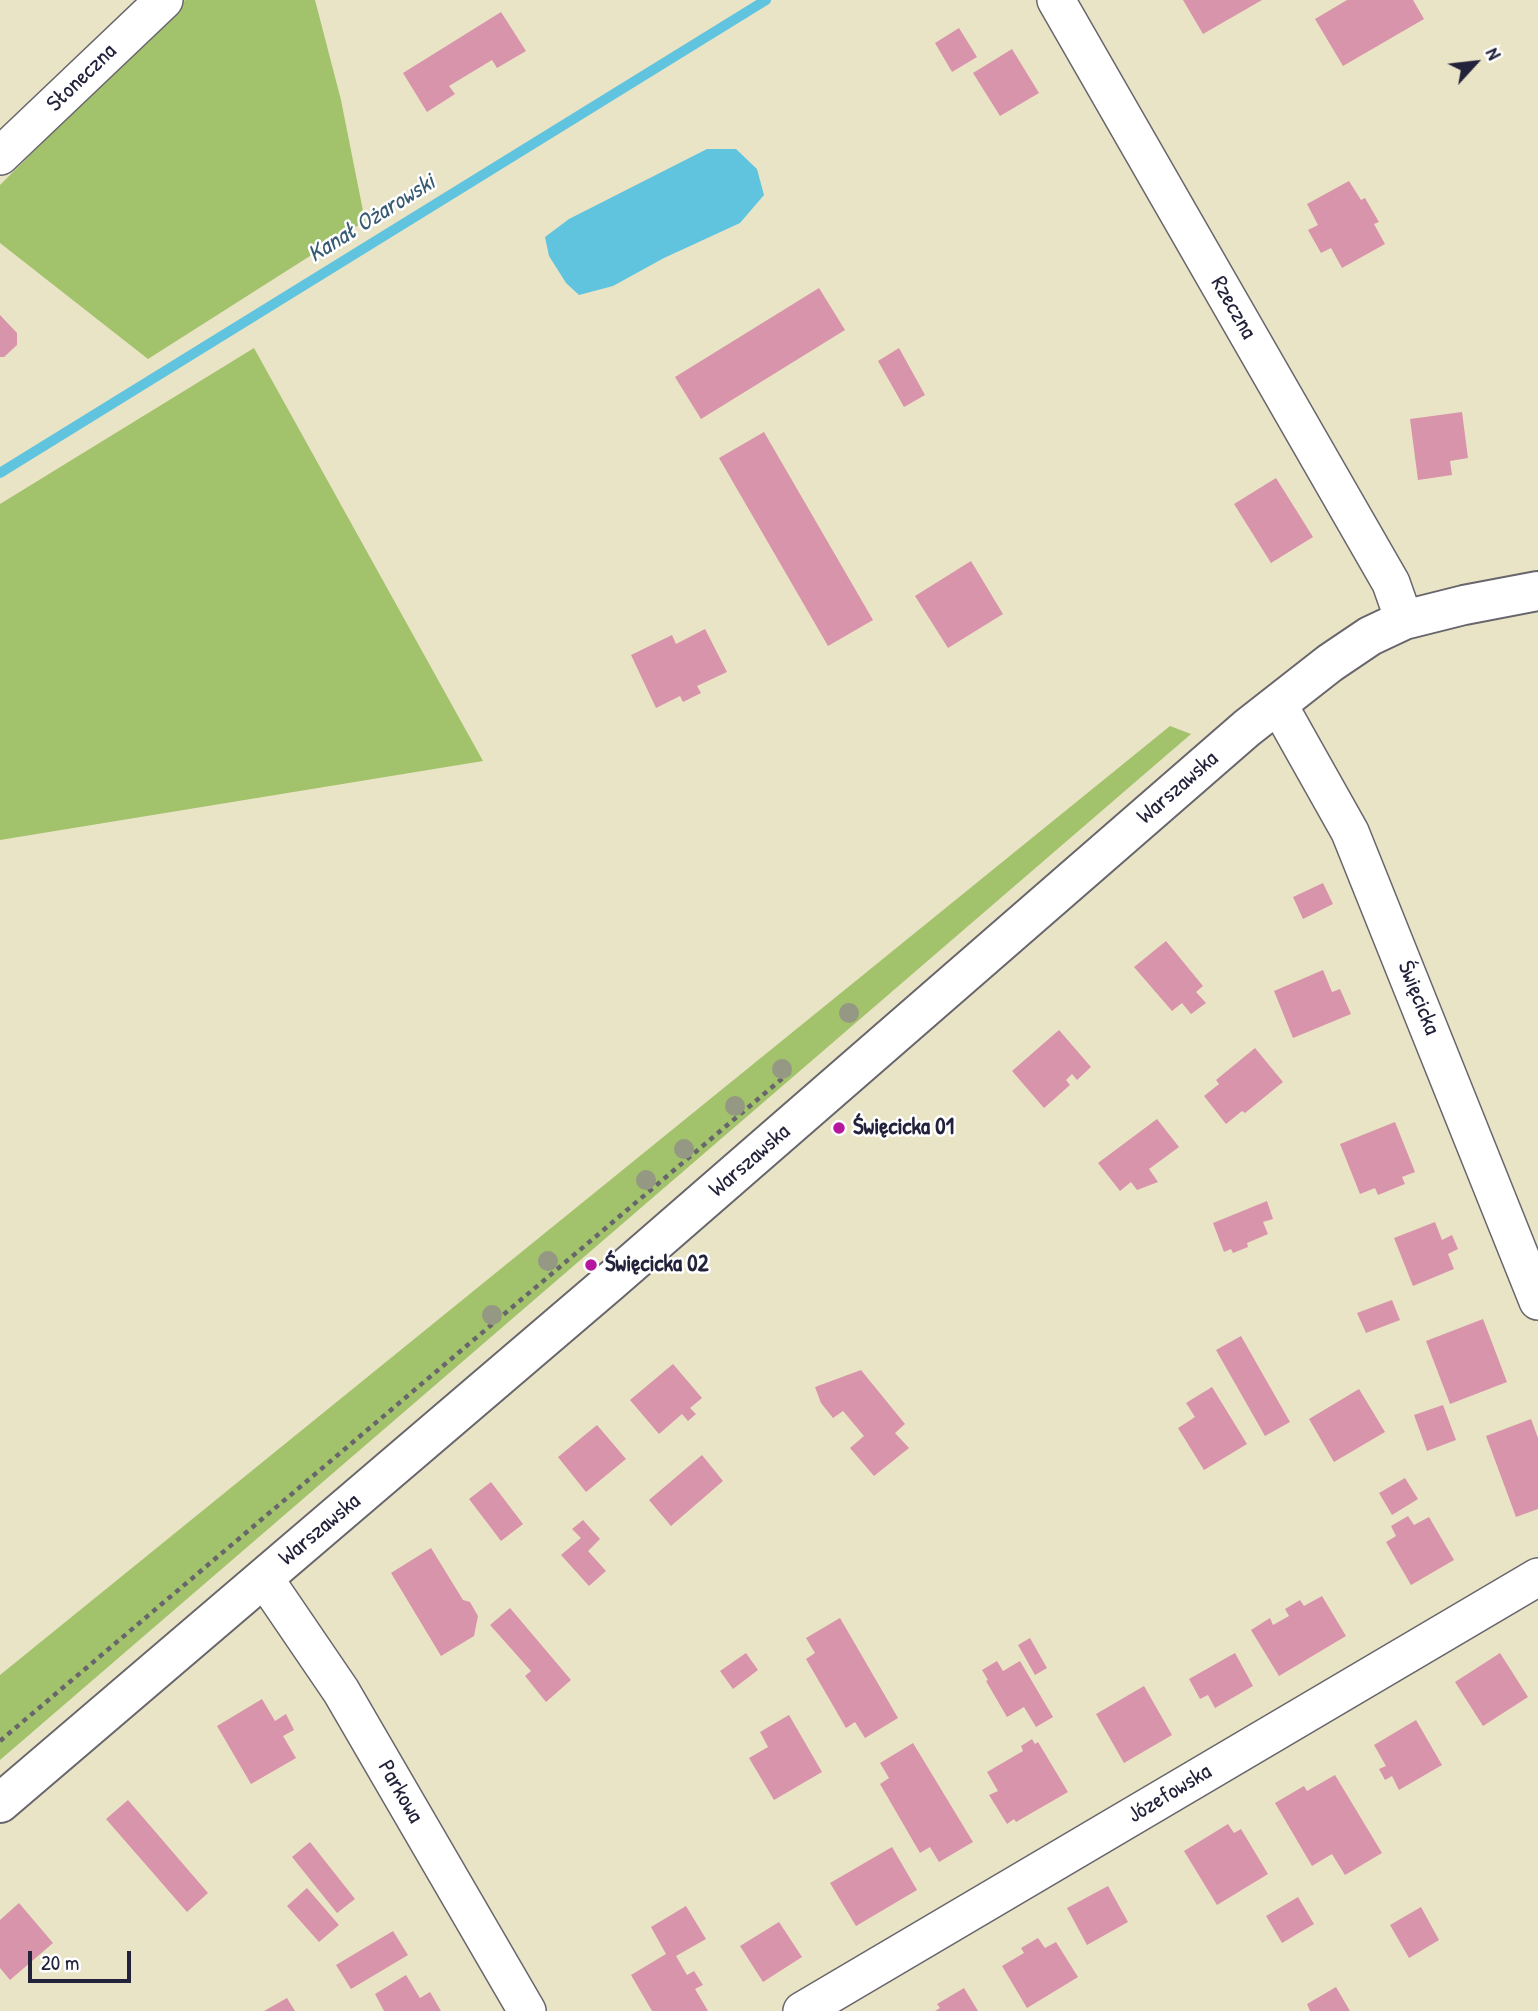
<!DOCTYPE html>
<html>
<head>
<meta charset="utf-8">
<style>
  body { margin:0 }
  #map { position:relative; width:1538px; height:2011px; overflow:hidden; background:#eae4c6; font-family:"Patrick Hand",sans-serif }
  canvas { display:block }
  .north { position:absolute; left:1440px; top:28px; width:70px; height:70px; -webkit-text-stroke:5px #fff; paint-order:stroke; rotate:63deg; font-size:19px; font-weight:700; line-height:28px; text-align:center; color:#22223b }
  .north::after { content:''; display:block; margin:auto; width:24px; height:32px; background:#22223b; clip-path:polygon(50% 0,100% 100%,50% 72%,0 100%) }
  .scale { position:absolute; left:28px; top:1951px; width:103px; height:32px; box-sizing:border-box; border:4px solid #22223b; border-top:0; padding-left:9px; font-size:21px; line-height:24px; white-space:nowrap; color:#22223b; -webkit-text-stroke:5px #fff; paint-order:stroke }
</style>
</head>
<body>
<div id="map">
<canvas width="1538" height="2011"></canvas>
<div class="north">N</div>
<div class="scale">20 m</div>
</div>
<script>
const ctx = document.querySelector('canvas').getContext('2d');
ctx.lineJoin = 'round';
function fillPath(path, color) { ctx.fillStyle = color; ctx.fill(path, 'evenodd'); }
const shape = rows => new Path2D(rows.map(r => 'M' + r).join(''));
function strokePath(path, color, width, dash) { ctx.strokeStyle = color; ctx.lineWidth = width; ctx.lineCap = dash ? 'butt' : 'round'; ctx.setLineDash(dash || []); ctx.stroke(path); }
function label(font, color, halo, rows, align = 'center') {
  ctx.font = font + ' "Patrick Hand",sans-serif'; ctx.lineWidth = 5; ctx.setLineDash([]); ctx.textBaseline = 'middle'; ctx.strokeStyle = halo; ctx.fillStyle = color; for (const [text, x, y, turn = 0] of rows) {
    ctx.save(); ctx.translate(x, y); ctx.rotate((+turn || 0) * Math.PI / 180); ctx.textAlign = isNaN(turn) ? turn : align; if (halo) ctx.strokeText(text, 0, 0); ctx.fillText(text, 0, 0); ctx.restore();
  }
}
const green = shape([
  [185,0,315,0,341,100,365,221,148,359,0,243,0,185],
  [254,348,483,761,0,840,0,504],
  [1170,726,1191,734,0,1760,0,1675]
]);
const water = shape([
  [707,149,736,149,757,169,764,195,740,223,664,258,613,286,579,295,566,283,549,256,545,237,569,219]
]);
const stream = shape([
  [0,473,766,0]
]);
const building = shape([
  [1183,0,1262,0,1203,34],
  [1347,0,1413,0,1424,19,1343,66,1315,19],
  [501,12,526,51,497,68,492,60,449,86,455,94,427,112,403,73],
  [959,28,977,57,952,72,935,43],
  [1012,49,1039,93,1000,116,973,73],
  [1349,181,1361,200,1365,198,1379,222,1374,224,1385,244,1342,268,1331,248,1321,253,1308,230,1318,225,1307,204],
  [819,288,845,330,701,419,675,377],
  [0,315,17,333,17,345,4,357,0,357],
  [899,348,925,395,904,407,878,361],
  [1462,412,1468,458,1450,461,1452,475,1418,480,1410,419],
  [764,432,873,620,828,646,719,458],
  [1276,478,1313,537,1271,563,1234,504],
  [971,561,1003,614,948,648,915,596],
  [705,629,727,672,697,686,701,693,683,702,680,696,656,708,631,655,672,635,676,644],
  [1323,883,1333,904,1303,919,1293,897],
  [1166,941,1203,986,1196,992,1206,1003,1191,1014,1182,1003,1172,1011,1134,967],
  [1323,970,1332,992,1340,989,1351,1014,1293,1038,1274,991],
  [1059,1030,1091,1067,1077,1080,1072,1074,1066,1080,1070,1085,1044,1108,1012,1071],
  [1255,1048,1283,1082,1245,1113,1242,1111,1226,1124,1204,1096,1219,1084,1216,1080],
  [1157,1119,1179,1147,1149,1169,1158,1182,1137,1190,1131,1182,1120,1191,1098,1163],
  [1395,1122,1415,1172,1402,1177,1405,1184,1378,1195,1375,1188,1360,1194,1340,1144],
  [1267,1201,1273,1219,1263,1222,1268,1234,1247,1243,1248,1247,1233,1253,1231,1249,1224,1252,1213,1223],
  [1435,1222,1442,1240,1452,1235,1458,1249,1448,1254,1454,1269,1413,1286,1394,1238],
  [1392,1300,1400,1320,1366,1333,1357,1313],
  [1483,1319,1507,1382,1450,1404,1426,1341],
  [1241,1336,1290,1422,1265,1436,1216,1350],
  [673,1364,702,1398,690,1408,696,1414,688,1421,682,1414,659,1434,630,1400],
  [861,1370,905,1424,895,1433,909,1448,874,1476,850,1448,864,1436,843,1411,833,1418,821,1403,815,1387],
  [1212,1387,1247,1444,1204,1470,1178,1428,1195,1417,1186,1403],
  [1359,1389,1385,1432,1334,1462,1309,1419],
  [1443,1405,1456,1440,1427,1451,1414,1415],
  [1531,1419,1538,1438,1538,1509,1516,1517,1486,1436],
  [597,1425,626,1459,586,1492,558,1457],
  [702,1455,723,1481,671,1526,649,1500],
  [1405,1478,1418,1499,1392,1515,1379,1493],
  [491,1482,523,1524,501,1541,469,1499],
  [1408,1516,1414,1525,1429,1517,1454,1560,1411,1585,1386,1542,1396,1536,1391,1526],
  [583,1520,600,1539,588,1551,606,1571,589,1586,561,1555,581,1538,572,1529],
  [431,1548,463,1600,470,1602,478,1616,474,1636,441,1656,391,1573],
  [1322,1596,1346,1636,1279,1676,1251,1630,1270,1618,1273,1625,1289,1616,1285,1609,1300,1600,1304,1606],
  [510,1608,571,1680,546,1702,525,1676,531,1671,490,1625],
  [840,1618,898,1718,865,1738,855,1722,846,1728,806,1659,815,1653,806,1638],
  [1030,1638,1047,1668,1035,1675,1018,1645],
  [746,1653,758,1670,733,1689,720,1671],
  [1235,1653,1253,1686,1215,1708,1208,1695,1200,1699,1189,1679],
  [1500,1653,1528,1697,1483,1726,1455,1682],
  [997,1661,1003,1671,1020,1661,1053,1717,1036,1727,1024,1707,1007,1717,986,1681,988,1680,982,1670],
  [1144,1686,1172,1735,1124,1763,1096,1714],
  [262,1699,275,1721,286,1714,294,1730,283,1736,296,1758,251,1784,217,1726],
  [789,1715,822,1772,774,1800,749,1758,768,1747,760,1732],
  [1416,1720,1442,1765,1399,1790,1392,1776,1385,1780,1379,1769,1386,1766,1374,1745],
  [1032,1739,1035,1744,1038,1742,1068,1792,1016,1822,1014,1819,1007,1824,989,1795,998,1791,987,1772,1023,1751,1021,1746],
  [913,1743,973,1842,939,1862,930,1847,920,1853,880,1784,889,1778,880,1763],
  [1335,1775,1382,1853,1345,1875,1332,1854,1312,1866,1275,1803,1304,1786,1307,1791],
  [128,1800,208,1893,187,1912,106,1819],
  [1228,1824,1234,1833,1241,1829,1268,1874,1217,1905,1184,1851],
  [310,1842,355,1899,337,1913,292,1857],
  [892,1847,917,1890,856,1926,830,1883],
  [1108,1886,1128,1922,1087,1945,1067,1908],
  [307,1888,339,1925,319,1942,287,1906],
  [1298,1897,1314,1924,1282,1943,1266,1916],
  [19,1903,53,1943,10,1980,0,1968,0,1920],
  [686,1906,706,1939,676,1956,687,1975,694,1971,703,1985,695,1989,708,2011,652,2011,631,1975,666,1954,651,1927],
  [1421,1907,1439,1940,1409,1958,1390,1925],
  [779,1922,802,1957,763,1982,740,1946],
  [393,1931,408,1955,351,1989,336,1965],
  [1038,1938,1045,1948,1056,1942,1078,1977,1027,2008,1002,1966,1024,1953,1021,1948],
  [406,1975,420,1998,430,1992,441,2011,384,2011,375,1994],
  [1336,1987,1350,2011,1310,2011,1307,2004],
  [964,1988,978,2011,935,2011,940,2008,937,2004],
  [287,1998,295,2011,264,2011]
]);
const path = shape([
  [0,1741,790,1072]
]);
const minor = shape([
  [1056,0,1391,583,1404,620],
  [0,156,164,0],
  [1278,704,1350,832,1538,1301],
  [264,1578,341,1691,527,2011],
  [802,2011,1538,1577]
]);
const secondary = shape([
  [0,1803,610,1282,1247,728,1330,663,1370,636,1404,620,1464,605,1538,591]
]);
const trees = [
  [849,1013],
  [782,1069],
  [735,1106],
  [684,1149],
  [646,1180],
  [548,1261],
  [492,1315]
];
const markers = [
  [839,1128,7,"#b5179e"],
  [591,1265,7,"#b5179e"]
];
const streetNames = [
  ["Słoneczna",82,78,-44],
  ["Rzeczna",1233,308,60],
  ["Warszawska",1178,788,-41],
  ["Święcicka",1418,998,68],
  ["Warszawska",750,1161,-41],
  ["Warszawska",320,1530,-40],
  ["Parkowa",400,1792,60],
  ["Józefowska",1170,1794,-31]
];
const poiNames = [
  ["Święcicka 01",853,1128],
  ["Święcicka 02",605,1265]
];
const waterNames = [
  ["Kanał Ożarowski",372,219,-32]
];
fillPath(green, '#a2c26b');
fillPath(water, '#61c4df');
strokePath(stream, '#61c4df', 10);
fillPath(building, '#d894aa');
strokePath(minor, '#68666c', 40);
strokePath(secondary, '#68666c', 42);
strokePath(path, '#68666c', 4.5, [5, 5]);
strokePath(minor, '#fff', 37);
strokePath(secondary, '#fff', 38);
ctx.fillStyle = '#959883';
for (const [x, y] of trees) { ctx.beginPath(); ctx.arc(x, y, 10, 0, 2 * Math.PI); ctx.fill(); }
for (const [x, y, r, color] of markers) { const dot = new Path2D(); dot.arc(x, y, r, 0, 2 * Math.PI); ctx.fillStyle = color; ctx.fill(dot); strokePath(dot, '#fff', 2.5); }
label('23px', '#22223b', '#fff', streetNames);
label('bold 23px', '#22223b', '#fff', poiNames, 'left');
label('italic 24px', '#385b74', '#fff', waterNames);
</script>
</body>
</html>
